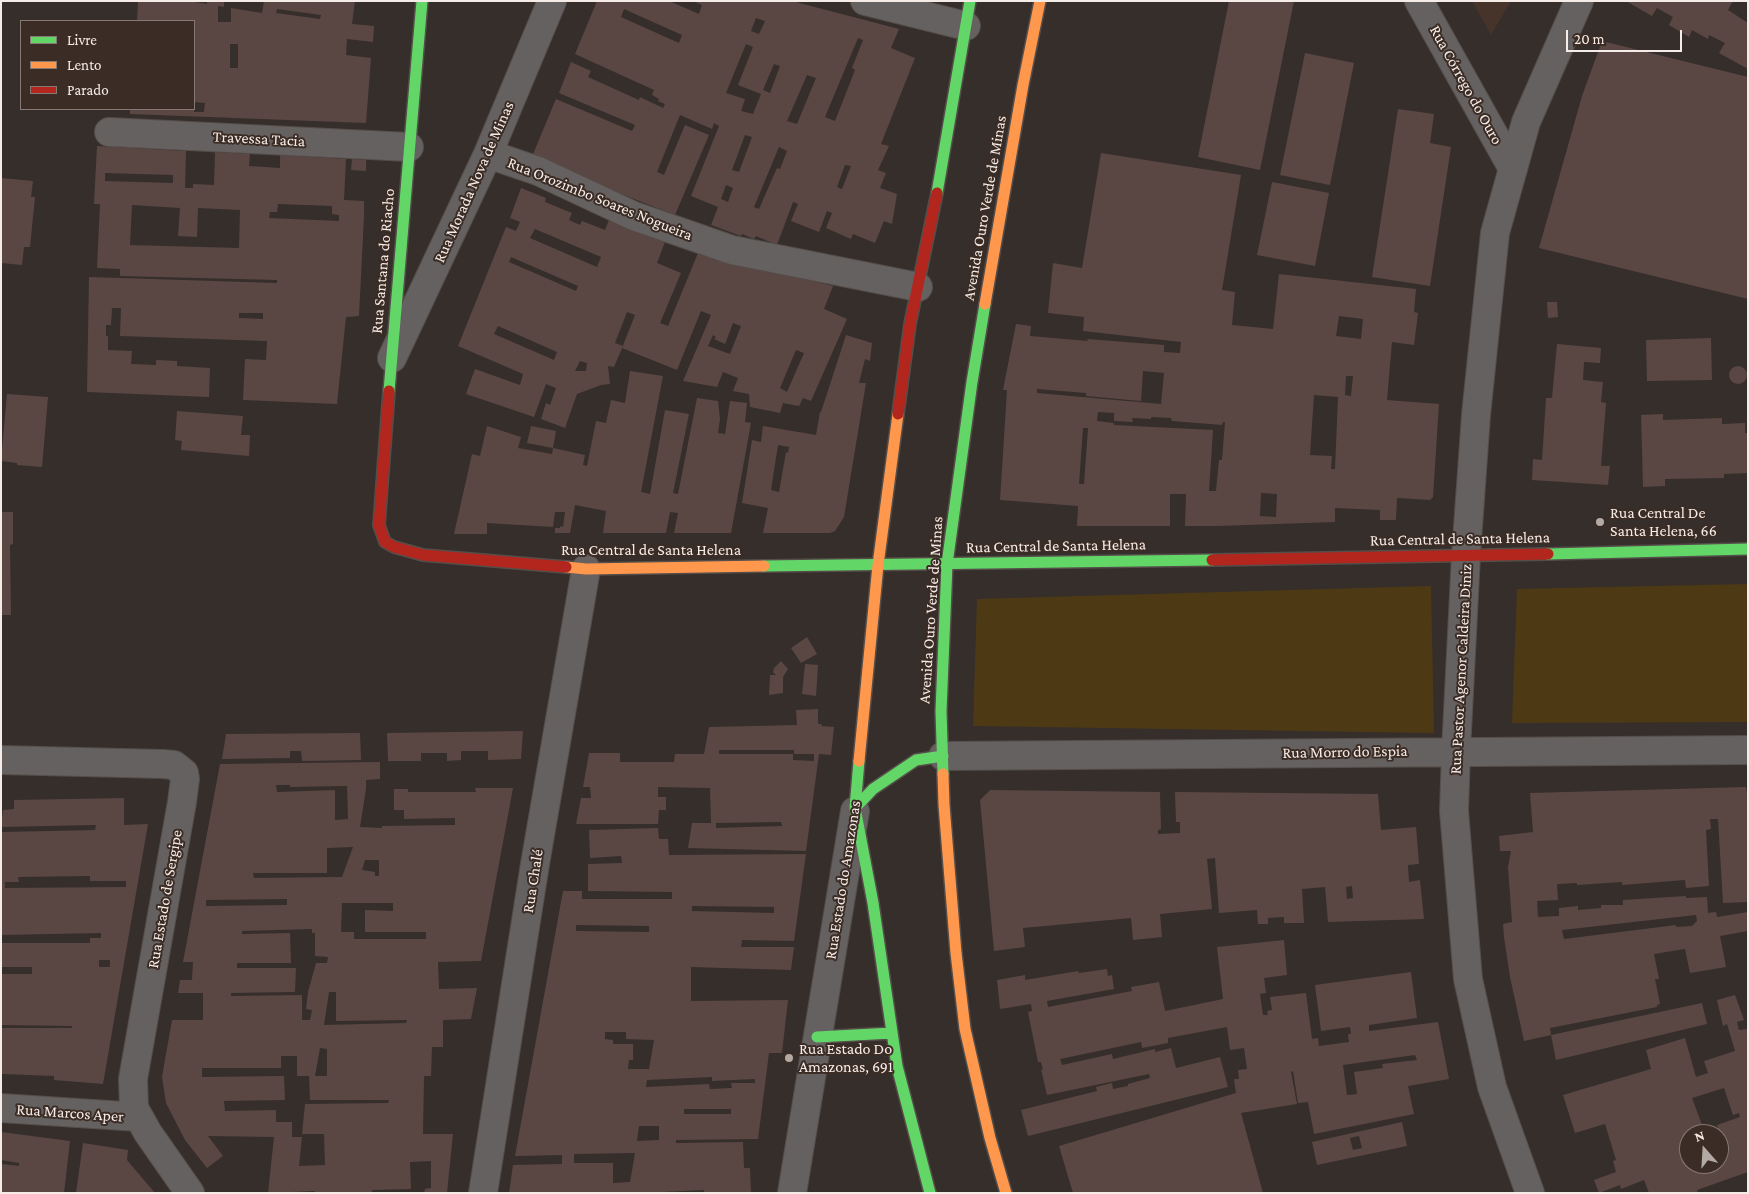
<!DOCTYPE html>
<html>
<head>
<meta charset="utf-8">
<style>
  body { margin:0 }
  #map { position:relative; width:1749px; height:1194px; overflow:hidden; background:#362e2a; font-family:"Crimson Pro",serif }
  canvas { display:block }
  .frame { position:absolute; inset:0; border:2px solid #f6ece7; pointer-events:none }
  .legend { position:absolute; left:20px; top:20px; width:175px; height:90px; box-sizing:border-box; background:#3b2c25; border:1px solid #867973; margin:0; padding:6px 9px; list-style:none; font-size:15px; color:#f6ece7 }
  .legend li { display:flex; align-items:center; gap:10px; height:25px }
  .legend b { width:25px; border:1px solid #867973 }
  .north { position:absolute; left:1679px; top:1124px; width:50px; height:50px; box-sizing:border-box; background:#3b2c25; border:1px solid #867973; border-radius:50%; rotate:341deg; font-size:14px; font-weight:700; line-height:20px; text-align:center; color:#f6ece7 }
  .north::after { content:''; display:block; margin:auto; width:18px; height:22px; background:#b3aaa5; clip-path:polygon(50% 0,100% 100%,50% 72%,0 100%) }
  .scale { position:absolute; left:1566px; top:30px; width:116px; height:22px; box-sizing:border-box; border:2px solid #f6ece7; border-top:0; padding-left:6px; font-size:15px; line-height:18px; white-space:nowrap; color:#f6ece7; -webkit-text-stroke:4px #3b2c25; paint-order:stroke }
</style>
</head>
<body>
<div id="map">
<canvas width="1749" height="1194"></canvas>
<div class="frame"></div>
<ul class="legend">
<li><b style="height:6px;background:#63d668"></b>Livre</li>
<li><b style="height:6px;background:#ff974d"></b>Lento</li>
<li><b style="height:6px;background:#b3261e"></b>Parado</li>
</ul>
<div class="north">N</div>
<div class="scale">20 m</div>
</div>
<script>
const ctx = document.querySelector('canvas').getContext('2d');
ctx.lineJoin = 'round';
function fillPath(path, color) { ctx.fillStyle = color; ctx.fill(path, 'evenodd'); }
const shape = rows => new Path2D(rows.map(r => 'M' + r).join(''));
function strokePath(path, color, width, dash) { ctx.strokeStyle = color; ctx.lineWidth = width; ctx.lineCap = dash ? 'butt' : 'round'; ctx.setLineDash(dash || []); ctx.stroke(path); }
function label(font, color, halo, rows, align = 'center') {
  ctx.font = font + ' "Crimson Pro",serif'; ctx.lineWidth = 4; ctx.setLineDash([]); ctx.textBaseline = 'middle'; ctx.strokeStyle = halo; ctx.fillStyle = color; for (const [text, x, y, turn = 0] of rows) {
    ctx.save(); ctx.translate(x, y); ctx.rotate((+turn || 0) * Math.PI / 180); ctx.textAlign = isNaN(turn) ? turn : align; if (halo) ctx.strokeText(text, 0, 0); ctx.fillText(text, 0, 0); ctx.restore();
  }
}
const built = shape([
  [1472,1,1511,1,1491,35]
]);
const green = shape([
  [1748,584,1748,722,1512,723,1517,589],
  [1431,586,1434,733,973,726,977,599]
]);
const building = shape([
  [138,1,188,1,207,4,207,1,224,1,224,7,218,6,218,22,231,22,231,8,262,13,264,1,355,1,352,24,374,26,373,42,347,39,346,55,371,58,366,123,130,114,130,109,194,109,194,112,204,112,205,103,194,102,194,21,137,21],
  [277,9,321,15,320,19,276,13],
  [230,44,238,44,238,68,230,68],
  [597,1,669,1,699,14,702,5,693,1,792,1,899,29,891,48,915,58,881,144,889,146,878,170,886,173,880,188,897,194,892,224,884,221,875,243,853,234,851,239,826,228,832,213,827,211,819,232,791,221,798,204,793,202,777,245,756,236,754,239,742,234,741,236,711,225,718,207,691,196,719,126,714,123,712,129,680,115,657,172,664,175,685,125,709,135,675,215,591,182,533,154,556,99,632,131,635,125,559,93,571,62,591,71,588,77,639,100,640,97,663,108,665,104,658,101,659,99,652,95,654,90,575,54],
  [624,9,682,35,679,43,621,17],
  [756,18,765,21,759,34,751,31],
  [858,38,863,40,852,68,855,70,835,121,825,117],
  [746,44,753,47,738,85,761,94,753,114,741,111,745,99,726,93],
  [774,64,780,66,770,93,763,90],
  [807,75,816,78,797,124,787,121],
  [745,135,752,137,739,172,732,170],
  [779,147,787,151,780,169,777,168,759,209,754,207],
  [845,165,851,166,842,189,837,187],
  [726,185,733,188,728,202,721,199],
  [1229,1,1294,1,1260,170,1198,157],
  [1626,1,1733,1,1728,10,1748,23,1748,69,1719,53,1725,43,1709,35,1708,39,1692,30,1689,37,1669,25,1673,17,1657,8,1652,16],
  [1602,41,1748,77,1748,299,1539,248,1582,96],
  [1305,53,1354,63,1330,185,1280,175],
  [1398,109,1434,114,1430,143,1451,147,1430,286,1372,277],
  [97,146,186,151,185,188,193,188,193,184,214,185,215,152,250,154,249,166,280,168,280,155,346,159,344,200,364,201,364,216,359,316,346,317,337,404,243,400,245,359,266,360,267,341,120,336,121,308,112,308,111,325,106,325,106,336,108,336,108,350,132,351,131,364,156,365,156,360,177,361,177,366,210,368,209,397,87,392,89,277,277,283,277,280,120,276,120,269,97,268,100,204,94,204],
  [105,173,173,175,173,183,105,181],
  [278,204,332,206,332,214,339,215,339,221,269,218,270,212,277,212],
  [132,205,180,208,178,236,197,237,198,208,240,210,239,248,130,245],
  [239,313,263,313,263,319,239,318],
  [1101,153,1241,175,1222,290,1235,292,1232,325,1273,329,1279,274,1416,289,1414,312,1418,313,1414,345,1392,342,1387,400,1439,404,1433,497,1430,500,1397,498,1396,520,1380,520,1380,510,1335,508,1335,522,1217,526,1185,526,1186,494,1170,494,1170,526,1077,526,1078,506,1000,500,1007,390,1003,390,1016,324,1031,326,1030,336,1088,341,1087,339,1164,345,1164,352,1180,353,1181,342,1083,331,1084,317,1048,313,1053,263,1082,268],
  [1339,316,1363,319,1361,339,1336,336],
  [1143,371,1164,373,1161,404,1037,393,1037,389,1086,393,1086,396,1141,401],
  [1346,376,1353,376,1351,396,1345,395],
  [1314,395,1338,397,1335,469,1331,469,1332,456,1310,455],
  [1098,412,1114,413,1114,421,1133,422,1132,418,1151,419,1151,417,1171,418,1172,421,1222,425,1223,422,1225,422,1222,460,1219,460,1216,491,1209,491,1213,430,1114,425,1114,423,1097,421],
  [1083,428,1088,428,1084,484,1079,484],
  [1261,493,1277,494,1276,517,1260,516],
  [352,159,366,160,366,171,351,170],
  [1,178,33,181,31,197,35,197,30,247,24,247,22,265,1,263],
  [1272,182,1329,193,1315,266,1257,255],
  [521,188,546,198,545,202,572,213,569,220,580,225,582,221,605,230,609,220,665,242,657,263,681,273,660,323,668,326,698,253,833,286,824,309,847,319,811,401,803,398,799,406,783,403,780,413,750,407,749,394,733,391,738,378,723,372,717,387,683,381,711,315,701,311,677,370,622,348,635,315,627,312,615,343,623,346,614,367,608,366,610,384,601,385,577,394,565,428,541,419,546,403,550,405,556,388,546,384,534,417,466,394,475,369,520,385,523,374,458,346,506,227,516,231,520,222,510,218],
  [535,229,601,257,597,267,530,238],
  [511,257,578,286,576,291,509,262],
  [733,323,741,326,730,354,708,346,713,335,716,337,714,339,725,344],
  [498,326,557,352,554,360,494,334],
  [796,350,804,353,787,392,780,388],
  [580,361,587,363,586,371,575,371],
  [1547,302,1557,302,1558,317,1548,318],
  [846,335,872,343,870,361,865,359,859,383,866,383,844,517,835,531,830,533,763,533,768,508,742,503,752,440,761,442,763,426,816,435,820,412,821,412],
  [778,445,789,447,788,453,786,452,779,492,771,490],
  [1711,338,1712,380,1647,381,1646,340],
  [1557,344,1601,348,1600,363,1584,362,1583,380,1603,382,1601,402,1606,403,1601,466,1610,466,1608,485,1532,480,1533,459,1542,460,1546,398,1552,398],
  '1729 375a9 9 0 1 1 18 0a9 9 0 1 1-18 0Z',
  [630,371,663,376,641,492,650,494,665,410,689,414,673,493,678,494,697,398,718,401,720,419,718,433,725,434,730,401,747,403,745,422,751,423,731,533,674,533,678,513,670,512,666,533,603,533,606,511,575,505,570,533,555,533,555,528,560,528,560,526,563,527,565,512,555,512,553,527,487,523,487,534,454,534,472,454,480,456,487,426,521,437,518,448,552,454,553,448,585,455,583,465,587,466,596,421,606,423,611,400,625,403],
  [7,394,48,397,42,467,17,465,17,463,1,461],
  [177,411,243,416,241,435,250,435,249,456,181,450,182,441,175,440],
  [1663,414,1663,420,1722,418,1722,424,1745,423,1745,433,1748,433,1748,473,1724,474,1724,478,1665,479,1665,486,1643,487,1641,415],
  [531,426,556,431,553,448,527,443],
  [1,512,13,512,13,544,10,545,11,615,1,615],
  [807,637,817,654,801,663,791,648],
  [781,661,788,669,783,677,783,693,769,695,770,675,776,675,773,672,774,668],
  [805,664,818,665,816,696,802,694],
  [818,709,818,724,822,724,821,726,834,727,831,755,819,754,806,851,688,848,692,823,711,823,710,788,658,787,658,797,666,797,666,810,659,810,658,824,576,824,581,798,591,798,590,787,583,787,589,753,620,753,620,762,674,762,675,754,704,754,709,727,797,725,796,710],
  [719,750,794,750,794,754,814,754,814,761,793,760,793,754,719,754],
  [781,822,782,826,716,828,716,823],
  [523,731,521,759,488,760,488,751,461,751,461,760,447,761,447,753,421,753,421,761,388,761,387,733],
  [360,733,361,760,302,761,301,751,290,751,290,758,222,759,226,734],
  [380,762,380,779,366,780,366,789,360,827,382,828,382,826,455,825,455,818,404,819,404,810,394,810,394,789,408,789,408,792,476,792,475,788,513,788,481,961,438,962,439,989,477,988,471,1019,443,1020,443,1047,432,1047,431,1076,424,1076,423,1134,453,1134,447,1193,424,1193,425,1189,431,1188,431,1161,410,1162,411,1189,372,1190,372,1193,315,1193,315,1191,268,1193,274,1137,208,1136,223,1156,207,1168,185,1140,166,1103,162,1077,172,1020,203,1020,203,993,178,993,180,980,192,980,193,962,183,962,220,764],
  [276,785,290,785,290,787,347,786,348,819,335,820,335,790,277,792],
  [353,847,342,877,254,878,253,873,327,873,327,848],
  [365,860,379,860,379,876,375,876,375,872,362,870],
  [287,899,287,905,206,906,206,900],
  [342,903,393,903,393,911,365,910,365,932,426,932,426,939,354,939,354,932,341,932],
  [312,929,312,933,315,933,315,956,328,957,327,963,316,963,308,992,306,1009,312,1010,310,1020,302,1020,302,995,231,996,231,993,295,992,296,968,237,968,237,963,291,963,290,933,242,934,242,931],
  [329,992,336,992,336,1021,407,1020,406,1023,324,1025],
  [320,1048,327,1049,327,1076,315,1076],
  [281,1056,297,1056,297,1076,309,1076,310,1100,389,1100,388,1103,305,1104,302,1134,324,1134,325,1165,299,1166,302,1137,292,1137,292,1122,276,1122,276,1110,225,1111,224,1101,285,1100,284,1076,202,1077,202,1068,281,1068],
  [1746,787,1748,802,1748,902,1723,903,1718,819,1710,819,1711,829,1706,830,1709,886,1686,888,1685,880,1622,885,1622,882,1577,885,1577,883,1557,884,1558,900,1537,901,1538,917,1559,916,1559,908,1578,906,1578,910,1601,908,1601,905,1623,905,1623,900,1686,896,1686,898,1707,897,1708,913,1716,912,1717,917,1748,912,1748,931,1720,936,1726,967,1690,973,1685,949,1654,954,1659,979,1655,979,1660,1004,1657,1005,1657,1007,1550,1028,1551,1035,1524,1041,1510,977,1504,937,1503,924,1512,922,1508,867,1511,851,1500,851,1499,836,1533,832,1530,793],
  [1696,915,1697,921,1692,926,1676,927,1676,925,1564,939,1562,930],
  [990,790,1160,792,1161,829,1158,830,1158,834,1180,833,1180,822,1176,822,1175,792,1378,794,1381,830,1416,827,1419,864,1408,865,1409,882,1420,880,1424,919,1328,922,1325,887,1302,889,1304,923,1284,923,1284,917,1268,918,1268,924,1258,924,1257,910,1219,913,1215,858,1207,859,1212,909,1160,914,1162,937,1133,940,1131,918,1023,928,1025,947,994,951,980,800],
  [1352,886,1353,898,1347,899,1346,887],
  [124,798,124,825,148,824,103,1084,54,1080,54,1076,1,1074,1,1028,72,1028,72,1026,1,1025,1,974,32,974,32,967,1,967,1,943,90,943,90,938,101,938,101,933,1,935,1,832,95,830,96,825,1,827,3,810,14,809,14,800],
  [90,876,90,881,126,881,126,887,5,888,5,882,19,882,18,877],
  [99,960,110,960,110,967,99,967],
  [658,828,659,839,668,839,669,855,806,854,794,941,742,940,741,947,794,947,791,970,691,967,691,1001,788,1000,782,1053,769,1053,758,1139,676,1140,676,1143,743,1142,744,1168,750,1168,751,1193,704,1192,704,1190,642,1193,509,1193,513,1165,562,1164,562,1155,515,1156,563,891,582,891,582,899,672,899,672,892,588,891,588,864,622,863,621,856,590,858,589,830],
  [692,906,774,907,774,913,692,911],
  [576,925,649,926,649,932,576,931],
  [605,1032,626,1032,626,1039,654,1040,649,1069,628,1069,629,1060,633,1060,633,1044,613,1044,613,1040,605,1039],
  [712,1077,712,1081,755,1079,755,1083,731,1083,732,1088,710,1089,709,1084,646,1087,647,1080],
  [684,1109,731,1109,731,1114,684,1114],
  [639,1126,659,1126,659,1140,637,1141],
  [635,1153,630,1182,613,1183,613,1163,574,1163,574,1154],
  [1284,940,1287,975,1264,978,1266,993,1260,994,1263,1015,1268,1015,1267,1011,1272,1010,1270,997,1306,993,1312,1039,1318,1038,1319,1046,1349,1042,1348,1034,1351,1034,1350,1027,1321,1031,1315,985,1411,972,1417,1018,1369,1025,1369,1031,1438,1022,1449,1079,1408,1086,1414,1114,1314,1134,1308,1102,1298,1103,1293,1071,1291,1072,1297,1104,1241,1113,1263,1193,1073,1193,1059,1146,1236,1093,1234,1079,1239,1079,1238,1070,1247,1069,1244,1048,1230,1050,1227,1027,1168,1038,1168,1043,1142,1048,1141,1042,1060,1059,1062,1065,1112,1054,1113,1059,1155,1049,1155,1052,1171,1048,1176,1068,1220,1057,1228,1087,1028,1136,1021,1110,1097,1091,1096,1087,1112,1083,1113,1089,1128,1086,1128,1084,1150,1078,1149,1074,1047,1095,1041,1069,1043,1070,1041,1062,1038,1062,1028,1012,1032,1011,1031,1004,1000,1009,997,980,1025,975,1025,980,1078,971,1079,973,1107,969,1108,976,1112,975,1114,989,1047,1001,1048,1007,1132,991,1131,987,1159,982,1165,1011,1223,999,1217,947],
  [1415,1055,1417,1060,1382,1064,1383,1068,1354,1072,1357,1094,1347,1095,1343,1065],
  [1735,995,1744,1020,1737,1022,1739,1030,1747,1029,1748,1031,1748,1172,1697,1190,1698,1193,1649,1193,1644,1180,1621,1189,1620,1185,1599,1193,1594,1180,1616,1172,1613,1161,1616,1160,1605,1124,1575,1133,1563,1095,1651,1069,1646,1050,1685,1038,1696,1077,1708,1073,1704,1061,1735,1051,1727,1024,1723,1026,1717,1000],
  [1724,1088,1733,1115,1739,1113,1740,1117,1717,1125,1718,1128,1705,1133,1692,1098],
  [1689,1134,1719,1134,1719,1164,1689,1164],
  [1702,1003,1707,1024,1556,1060,1551,1035],
  [1402,1122,1407,1146,1317,1165,1312,1142],
  [1359,1136,1362,1148,1353,1150,1350,1138],
  [1,1132,70,1141,64,1193,1,1193,2,1164,19,1166,19,1163,1,1160],
  [83,1143,128,1150,127,1160,155,1193,76,1193]
]);
const street = shape([
  [865,1,966,26],
  [1419,1,1513,169],
  [109,132,409,147],
  [488,154,538,171,634,216,732,250,918,287],
  [392,358,488,154,552,1],
  [943,756,1748,750],
  [1,760,163,764,174,765,184,773,185,779,182,802,133,1079,134,1108,148,1133,190,1193],
  [1,1108,139,1117],
  [483,1193,535,864,586,569],
  [792,1193,855,811],
  [1530,1193,1492,1087,1468,979,1454,811,1456,751,1466,555,1476,415,1495,233,1526,122,1579,1]
]);
const fast = shape([
  [937,193,970,1],
  [389,391,422,1],
  [1548,554,1748,549],
  [764,566,1212,560],
  [859,761,855,808,873,903,897,1066,930,1193],
  [943,774,941,711,947,564,972,382,985,304],
  [855,808,873,789,916,760,943,756],
  [817,1037,892,1033]
]);
const slow = shape([
  [985,304,1023,85,1040,1],
  [566,567,586,569,764,566],
  [859,761,878,565,898,414],
  [943,774,944,805,956,953,965,1029,990,1138,1006,1193]
]);
const jam = shape([
  [389,391,379,525,385,542,394,547,423,555,566,567],
  [898,414,910,324,937,193],
  [1212,560,1548,554]
]);
const markers = [
  [1600,522,5,"#b3aaa5"],
  [789,1058,5,"#b3aaa5"]
];
const streetNames = [
  ["Rua Córrego do Ouro",1466,85,61],
  ["Travessa Tacia",259,139,3],
  ["Rua Morada Nova de Minas",474,182,-66],
  ["Rua Orozimbo Soares Nogueira",600,199,22],
  ["Avenida Ouro Verde de Minas",985,208,-80],
  ["Rua Santana do Riacho",383,261,-85],
  ["Rua Central de Santa Helena",1460,539,-1],
  ["Rua Central de Santa Helena",1056,546,-1],
  ["Rua Central de Santa Helena",651,550],
  ["Avenida Ouro Verde de Minas",931,610,-86],
  ["Rua Pastor Agenor Caldeira Diniz",1461,669,-87],
  ["Rua Morro do Espia",1345,752,-1],
  ["Rua Estado do Amazonas",843,880,-81],
  ["Rua Chalé",533,881,-81],
  ["Rua Estado de Sergipe",165,899,-80],
  ["Rua Marcos Aper",70,1113,4]
];
const poiNames = [
  ["Rua Central De",1610,513],
  ["Santa Helena, 66",1610,531],
  ["Rua Estado Do",799,1049],
  ["Amazonas, 691",799,1067]
];
fillPath(built, '#46332a');
fillPath(green, '#4d3a15');
fillPath(building, '#5a4744');
strokePath(street, '#544d49', 30);
strokePath(fast, '#544d49', 14);
strokePath(slow, '#544d49', 14);
strokePath(jam, '#544d49', 14);
strokePath(street, '#656160', 28);
strokePath(fast, '#63d668', 11);
strokePath(slow, '#ff974d', 11);
strokePath(jam, '#b3261e', 11);
for (const [x, y, r, color] of markers) { const dot = new Path2D(); dot.arc(x, y, r, 0, 2 * Math.PI); ctx.fillStyle = color; ctx.fill(dot); strokePath(dot, '#3b2c25', 2); }
label('16px', '#f6ece7', '#3b2c25', streetNames);
label('16px', '#f6ece7', '#3b2c25', poiNames, 'left');
</script>
</body>
</html>
